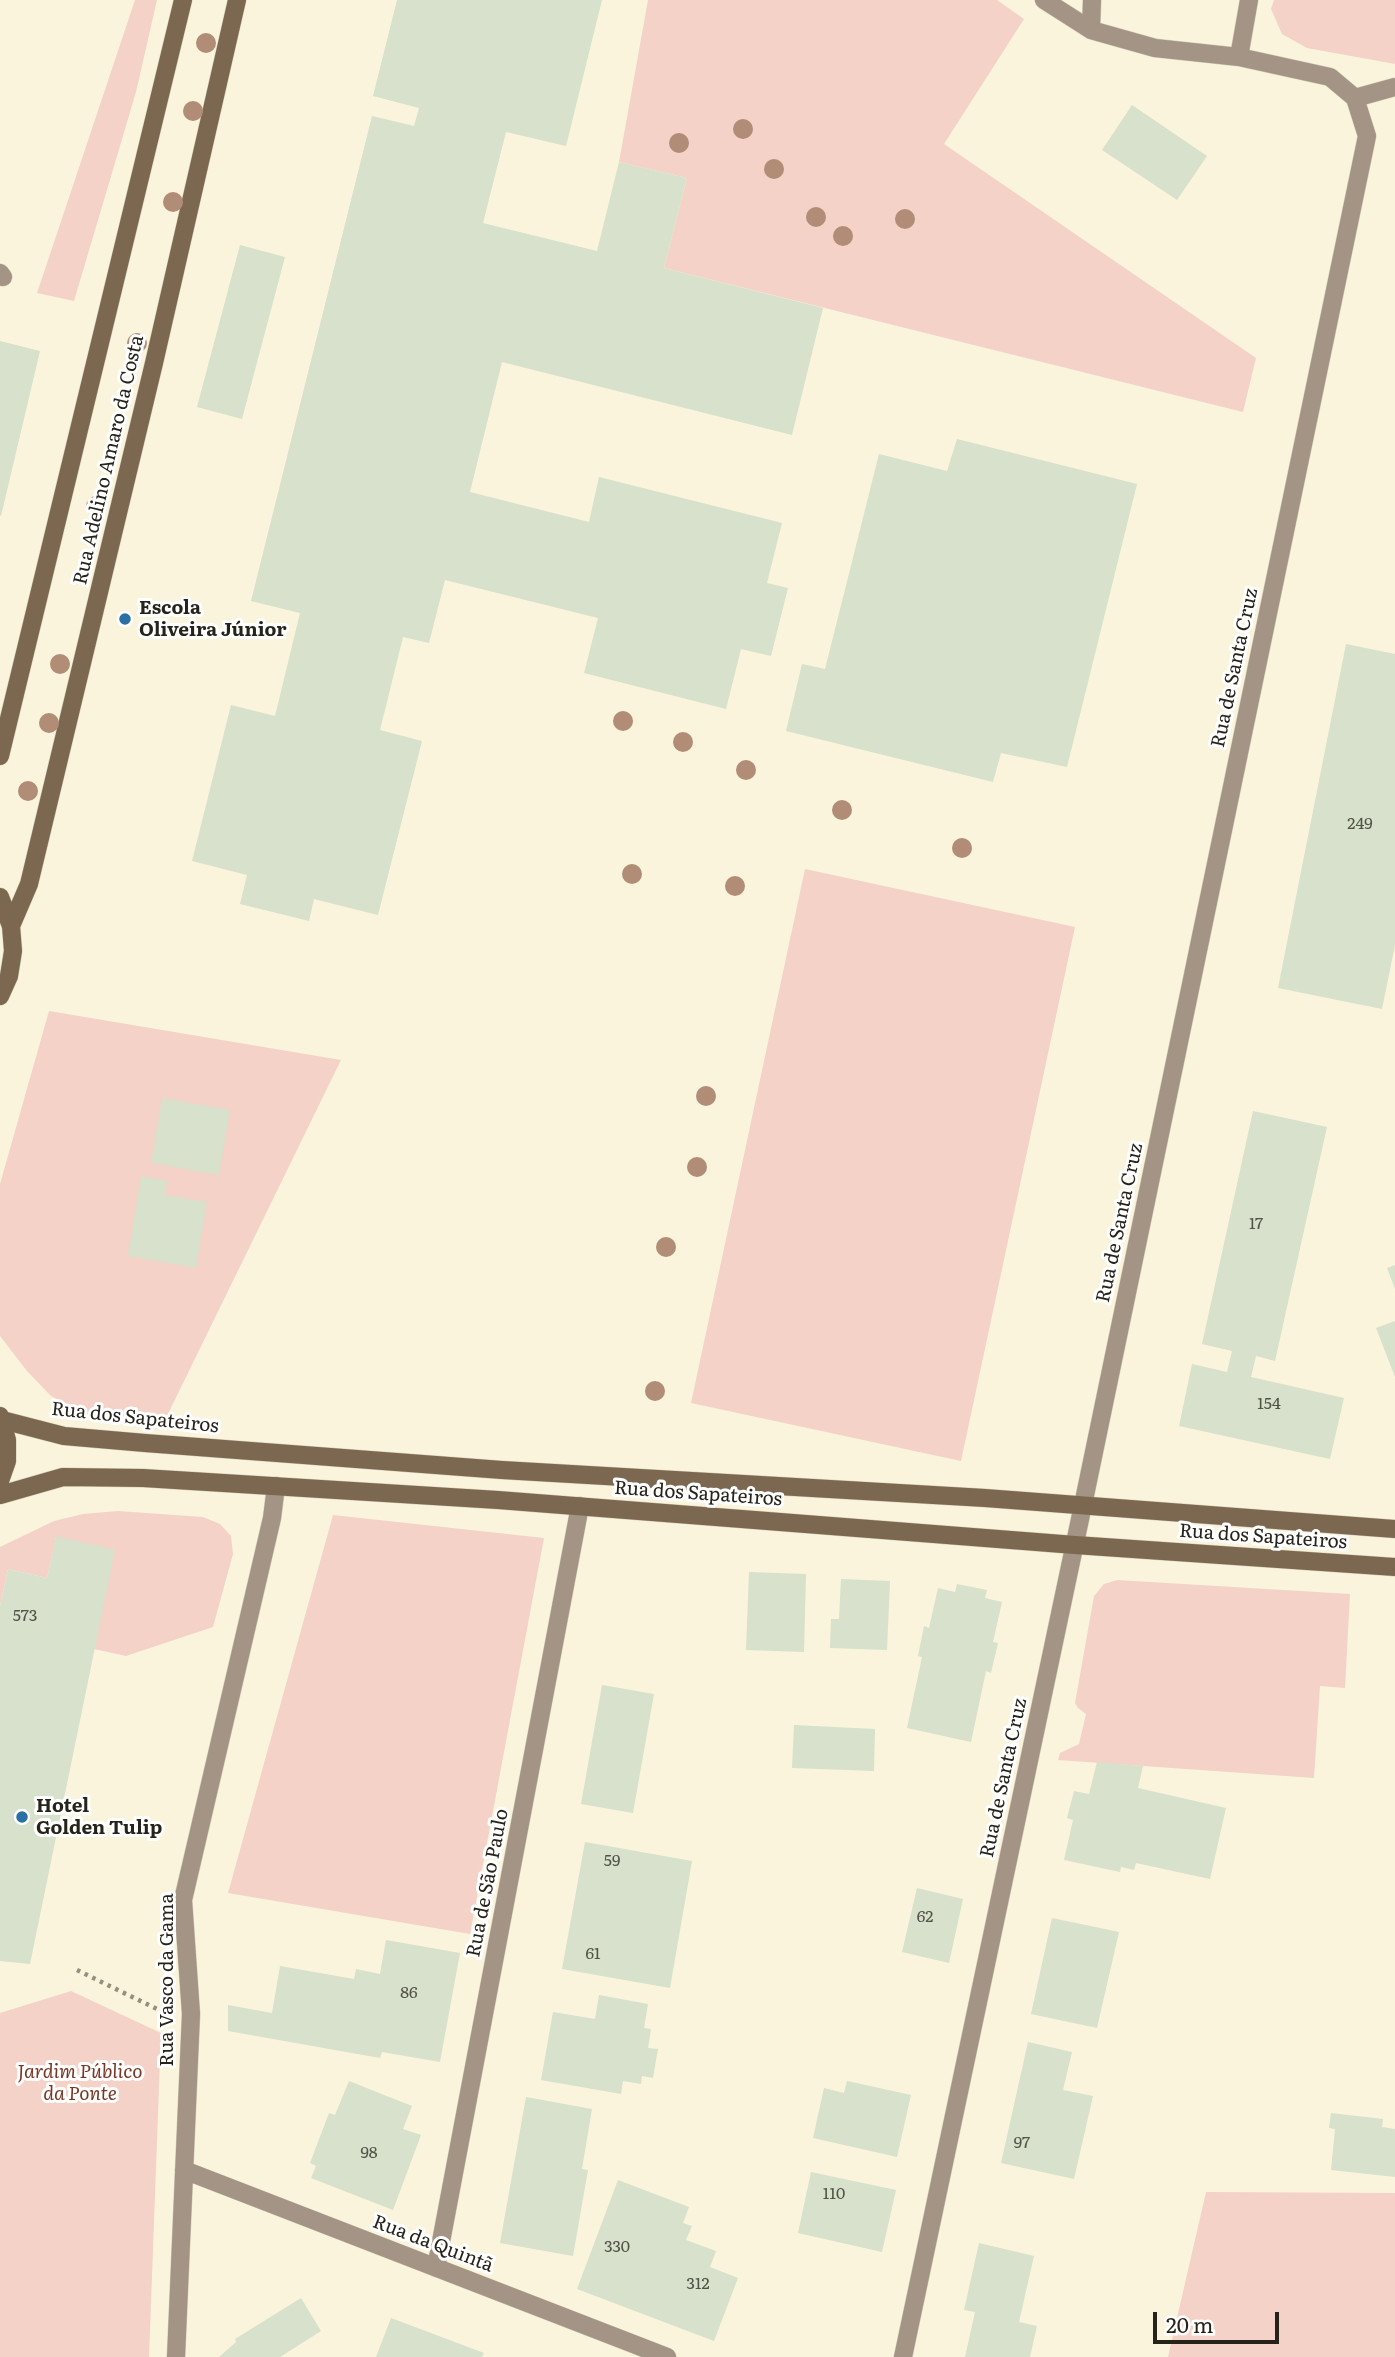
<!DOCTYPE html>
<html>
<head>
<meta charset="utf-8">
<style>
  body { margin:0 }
  #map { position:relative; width:1395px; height:2357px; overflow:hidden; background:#faf4dc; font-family:Literata,serif }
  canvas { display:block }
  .scale { position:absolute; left:1153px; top:2312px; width:126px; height:32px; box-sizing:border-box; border:4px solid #25231a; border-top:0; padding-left:9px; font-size:21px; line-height:24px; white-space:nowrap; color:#25231a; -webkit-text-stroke:5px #fff; paint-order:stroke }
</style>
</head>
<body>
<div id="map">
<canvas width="1395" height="2357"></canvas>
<div class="scale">20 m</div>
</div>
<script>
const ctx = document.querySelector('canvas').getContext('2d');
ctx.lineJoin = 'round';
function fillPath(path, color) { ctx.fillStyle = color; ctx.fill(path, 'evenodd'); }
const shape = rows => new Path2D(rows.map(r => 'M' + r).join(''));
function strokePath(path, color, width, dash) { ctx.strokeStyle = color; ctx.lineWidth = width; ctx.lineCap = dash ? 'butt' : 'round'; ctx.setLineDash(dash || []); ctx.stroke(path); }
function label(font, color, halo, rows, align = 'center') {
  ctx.font = font + ' Literata,serif'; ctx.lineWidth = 6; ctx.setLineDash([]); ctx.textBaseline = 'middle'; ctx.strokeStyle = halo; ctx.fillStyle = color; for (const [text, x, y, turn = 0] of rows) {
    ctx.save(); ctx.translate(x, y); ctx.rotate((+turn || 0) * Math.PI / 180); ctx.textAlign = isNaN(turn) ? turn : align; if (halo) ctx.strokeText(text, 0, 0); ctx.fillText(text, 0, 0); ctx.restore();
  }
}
const green = shape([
  [135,0,157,0,136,92,74,301,37,293],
  [648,0,997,0,1024,19,944,144,1256,358,1243,412,664,268,687,178,619,162],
  [1274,0,1395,0,1395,64,1307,48,1282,34,1271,9],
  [805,869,1075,927,961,1461,691,1403],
  [49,1011,341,1060,163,1424,87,1414,51,1396,27,1371,0,1336,0,1184],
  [118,1511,203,1517,220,1524,231,1536,233,1554,213,1627,126,1656,94,1649,114,1550,56,1537,47,1578,8,1569,0,1606,0,1547,54,1521,83,1514],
  [333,1515,544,1538,470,1934,228,1893],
  [1117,1580,1350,1594,1345,1688,1320,1686,1314,1778,1058,1760,1060,1753,1079,1744,1086,1714,1078,1708,1075,1703,1094,1596,1104,1584],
  [71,1991,161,2033,149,2357,0,2357,0,2013],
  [1206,2192,1395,2193,1395,2357,1168,2357]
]);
const building = shape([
  [397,0,602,0,566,146,506,132,483,223,597,251,619,162,687,178,664,268,823,308,792,435,502,362,470,492,589,522,599,477,782,523,767,583,788,588,771,656,741,649,726,709,584,673,598,618,445,580,429,643,403,637,380,730,422,741,378,915,314,899,309,921,240,904,247,875,192,861,231,705,275,716,300,613,251,601,372,116,414,126,419,108,373,96],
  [1132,105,1207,156,1177,200,1102,150],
  [240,245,285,257,242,419,197,407],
  [0,341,40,351,1,516,0,515],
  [957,439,1137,484,1067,767,1001,753,993,782,786,731,802,664,825,669,879,454,947,471],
  [1346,644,1395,654,1395,945,1382,1009,1278,988],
  [162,1098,230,1110,219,1175,151,1163],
  [1253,1111,1327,1127,1275,1361,1256,1356,1251,1377,1344,1398,1330,1459,1179,1426,1192,1364,1227,1372,1232,1351,1202,1344],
  [141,1176,167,1181,165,1195,207,1202,196,1268,128,1256],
  [1395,1265,1395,1289,1387,1268],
  [1395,1321,1395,1377,1376,1328],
  [56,1536,115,1550,30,1964,0,1961,0,1606,8,1569,47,1578],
  [749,1572,806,1574,804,1652,746,1650],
  [841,1579,890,1581,887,1650,830,1648,831,1619,839,1619],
  [957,1584,987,1590,985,1598,1002,1602,993,1642,998,1643,991,1673,986,1671,971,1742,907,1728,922,1657,918,1656,924,1626,929,1628,938,1588,955,1592],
  [602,1685,654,1694,633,1813,581,1804],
  [794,1725,875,1729,874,1771,792,1768],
  [1097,1762,1143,1766,1138,1788,1226,1808,1210,1879,1136,1863,1134,1870,1121,1867,1120,1872,1064,1860,1073,1820,1067,1818,1074,1791,1089,1794],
  [585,1842,692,1861,670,1988,562,1969],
  [917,1888,963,1899,949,1963,902,1952],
  [1052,1918,1119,1932,1097,2028,1031,2014],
  [386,1940,460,1953,440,2062,382,2052,380,2058,228,2031,228,2005,272,2013,280,1966,354,1979,356,1969,380,1974],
  [599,1995,648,2004,644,2028,651,2029,648,2048,658,2049,653,2078,642,2076,641,2084,623,2081,621,2094,541,2080,553,2012,595,2019],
  [1028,2042,1072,2052,1063,2090,1093,2096,1074,2179,1001,2163],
  [349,2081,412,2106,403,2129,421,2135,393,2210,311,2178,316,2166,310,2163,329,2113,335,2115],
  [847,2081,911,2095,897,2157,813,2138,824,2088,844,2093],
  [526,2097,592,2109,582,2169,588,2170,573,2256,500,2243],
  [1331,2113,1383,2119,1382,2127,1395,2129,1395,2177,1331,2170,1335,2129,1329,2128],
  [811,2172,896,2190,882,2252,798,2233],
  [618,2180,689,2207,683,2223,692,2226,686,2240,716,2251,710,2267,738,2278,714,2341,577,2289],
  [979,2243,1034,2256,1019,2322,1037,2326,1030,2357,965,2357,975,2312,964,2310],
  [301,2298,321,2331,280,2357,219,2357,236,2342,235,2339],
  [391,2318,484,2353,482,2357,376,2357]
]);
const path = shape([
  [77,1970,161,2011]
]);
const lane = shape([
  [1355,98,1395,87],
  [0,273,3,277]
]);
const street = shape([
  [1091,30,1092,0],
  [1239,57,1249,0],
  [184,2170,667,2357],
  [436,2268,580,1506],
  [176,2357,191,2014,183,1900,272,1518,276,1486],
  [903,2357,1083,1505,1367,136,1355,98,1330,77,1239,57,1155,48,1091,30,1044,0]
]);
const secondary = shape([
  [0,756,183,0],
  [0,897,11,926,13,951,9,976,0,996],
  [11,926,29,884,47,809,154,363,237,0],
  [0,1416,7,1440,7,1461,0,1481],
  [2,1420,64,1436,145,1443,502,1470,985,1498,1395,1529],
  [0,1495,63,1477,143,1478,498,1500,1075,1545,1395,1567]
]);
const trees = [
  [206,43],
  [193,111],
  [743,129],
  [679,143],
  [774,169],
  [173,202],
  [816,217],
  [905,219],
  [843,236],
  [137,343],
  [96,506],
  [60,664],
  [623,721],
  [49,723],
  [683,742],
  [746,770],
  [28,791],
  [842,810],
  [962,848],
  [632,874],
  [735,886],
  [706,1096],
  [697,1167],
  [666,1247],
  [655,1391]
];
const markers = [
  [125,619,7,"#2b6fa4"],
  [22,1817,7,"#2b6fa4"]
];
const numberNames = [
  ["249",1360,824],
  ["17",1256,1224],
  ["154",1269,1404],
  ["573",25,1616],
  ["59",612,1861],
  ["62",925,1917],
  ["61",593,1954],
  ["86",409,1993],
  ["97",1022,2143],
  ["98",369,2153],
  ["110",834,2194],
  ["330",617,2247],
  ["312",698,2284]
];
const streetNames = [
  ["Rua Adelino Amaro da Costa",109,460,-77],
  ["Rua de Santa Cruz",1235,668,-78],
  ["Rua de Santa Cruz",1120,1223,-78],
  ["Rua dos Sapateiros",135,1418,6],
  ["Rua dos Sapateiros",698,1494,4],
  ["Rua dos Sapateiros",1263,1537,4],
  ["Rua de Santa Cruz",1004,1778,-78],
  ["Rua de São Paulo",488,1883,-79],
  ["Rua Vasco da Gama",167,1980,-90],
  ["Rua da Quintã",433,2244,21]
];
const poiNames = [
  ["Escola",139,608],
  ["Oliveira Júnior",139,630],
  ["Hotel",36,1806],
  ["Golden Tulip",36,1828]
];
const parkNames = [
  ["Jardim Público",80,2072],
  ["da Ponte",80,2094]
];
fillPath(green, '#f4d2c7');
fillPath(building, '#d7e1cb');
strokePath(lane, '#d4ceb9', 19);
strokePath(street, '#d4ceb9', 19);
strokePath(secondary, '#d4ceb9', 19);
strokePath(path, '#938f7f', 4.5, [3.5, 5]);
strokePath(lane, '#a39485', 18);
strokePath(street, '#a39485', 18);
strokePath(secondary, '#7c6751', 18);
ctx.fillStyle = '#b18d77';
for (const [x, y] of trees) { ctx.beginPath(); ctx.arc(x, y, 10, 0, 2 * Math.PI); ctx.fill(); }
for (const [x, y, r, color] of markers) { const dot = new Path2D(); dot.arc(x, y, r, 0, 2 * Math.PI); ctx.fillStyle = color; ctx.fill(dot); strokePath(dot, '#fff', 2.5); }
label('16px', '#525246', null, numberNames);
label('19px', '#25231a', '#fff', streetNames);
label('bold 19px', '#25231a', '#fff', poiNames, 'left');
label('italic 19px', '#763825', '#fff', parkNames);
</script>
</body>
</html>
